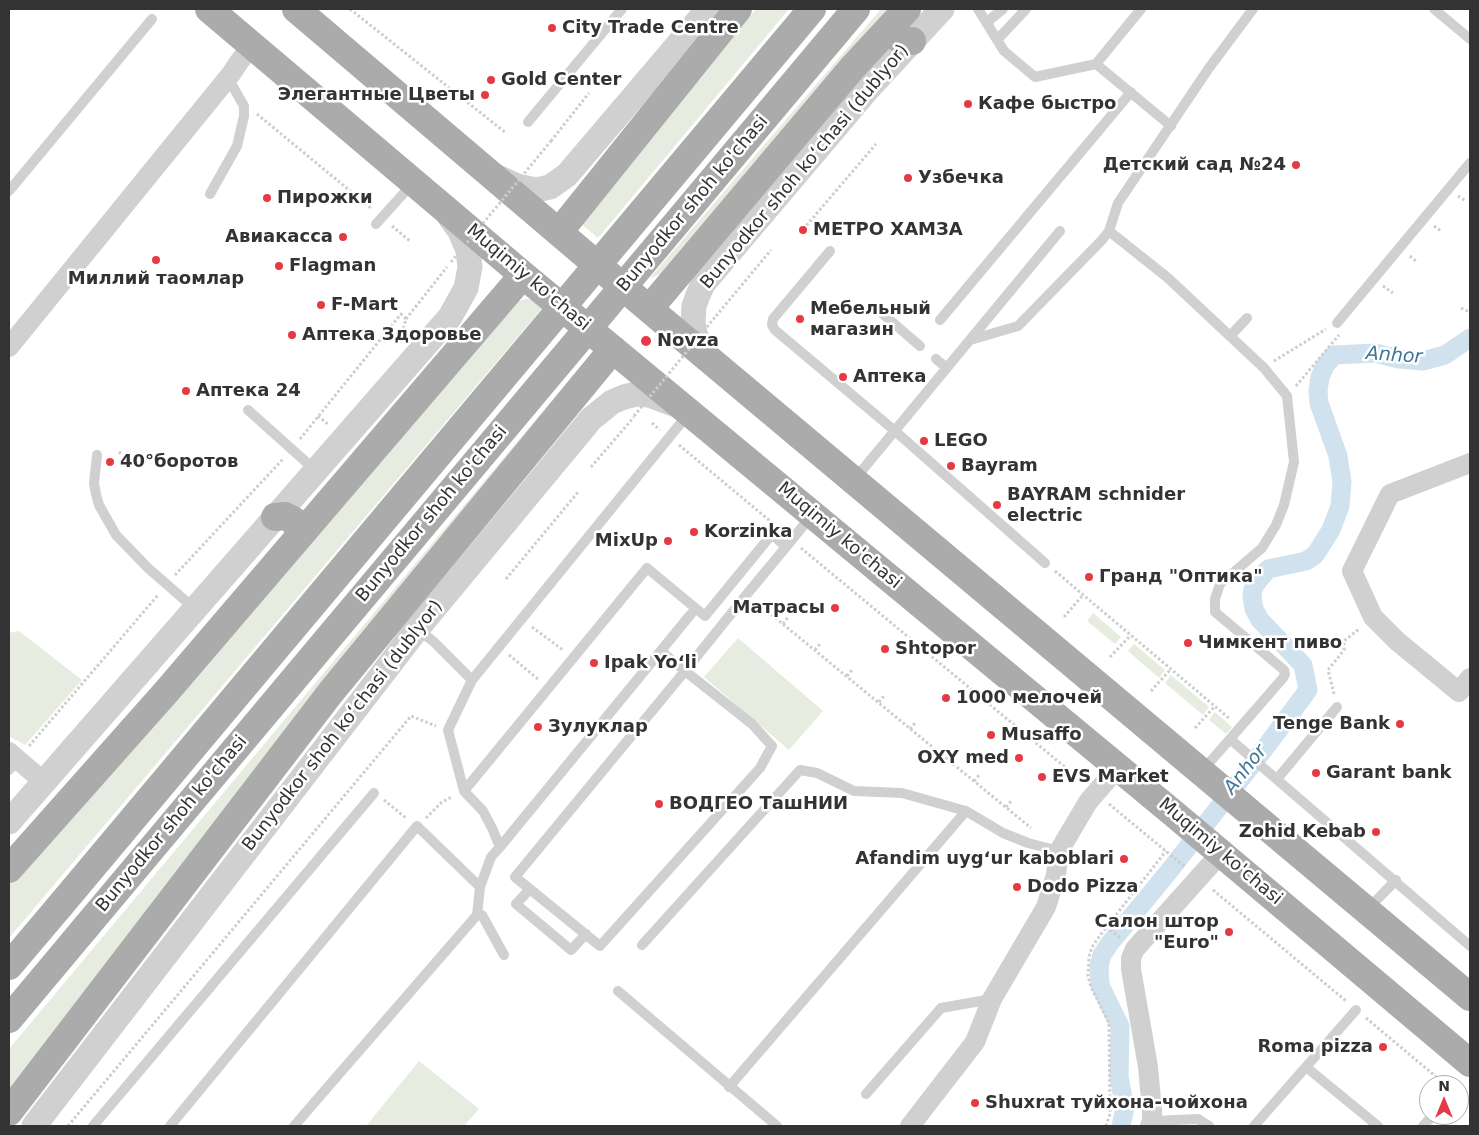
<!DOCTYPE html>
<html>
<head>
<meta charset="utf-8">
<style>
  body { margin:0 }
  #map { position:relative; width:1479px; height:1135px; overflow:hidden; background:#fff; font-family:"DejaVu Sans",sans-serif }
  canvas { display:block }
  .frame { position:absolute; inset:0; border:10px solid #333; pointer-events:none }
  .north { position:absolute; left:1419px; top:1075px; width:50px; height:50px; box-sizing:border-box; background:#fff; border:1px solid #adadad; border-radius:50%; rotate:0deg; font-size:14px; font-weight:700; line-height:20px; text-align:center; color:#333 }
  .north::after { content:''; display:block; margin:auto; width:18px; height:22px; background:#e63946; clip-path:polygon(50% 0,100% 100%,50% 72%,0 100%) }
</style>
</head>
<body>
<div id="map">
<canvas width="1479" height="1135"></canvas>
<div class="frame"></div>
<div class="north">N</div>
</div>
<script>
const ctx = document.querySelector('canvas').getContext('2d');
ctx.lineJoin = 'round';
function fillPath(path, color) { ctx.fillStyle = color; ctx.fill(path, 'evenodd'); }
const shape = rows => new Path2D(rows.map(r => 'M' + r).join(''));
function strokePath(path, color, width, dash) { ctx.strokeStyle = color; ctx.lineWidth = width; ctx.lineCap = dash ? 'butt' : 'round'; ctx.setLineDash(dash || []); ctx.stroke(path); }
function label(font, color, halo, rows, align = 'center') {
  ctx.font = font + ' "DejaVu Sans",sans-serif'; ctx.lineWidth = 5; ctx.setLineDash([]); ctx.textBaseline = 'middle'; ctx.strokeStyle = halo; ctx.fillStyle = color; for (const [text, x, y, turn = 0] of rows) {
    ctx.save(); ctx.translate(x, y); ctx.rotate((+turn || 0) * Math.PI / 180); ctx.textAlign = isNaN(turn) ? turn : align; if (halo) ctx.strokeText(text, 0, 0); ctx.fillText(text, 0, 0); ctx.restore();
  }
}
const green = shape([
  [756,9,789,9,598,238,580,223],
  [881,9,891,9,662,273,649,279],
  [526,299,535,300,543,307,9,938,9,885,367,476,515,302],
  [594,350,594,353,9,1094,9,1049],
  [1093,613,1121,637,1115,644,1087,621],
  [19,631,82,680,25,745,9,736,9,633],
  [738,638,823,711,789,750,704,677],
  [1134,644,1165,670,1159,678,1128,651],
  [1171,675,1209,707,1203,715,1165,683],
  [1215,712,1232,727,1226,734,1209,720],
  [419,1061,479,1109,464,1126,366,1126]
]);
const canal = shape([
  [1121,1126,1125,1108,1119,1077,1120,1026,1108,1002,1100,985,1099,966,1102,955,1110,943,1170,870,1268,744,1308,690,1303,665,1260,620,1254,609,1252,597,1253,589,1257,582,1268,569,1306,561,1315,555,1331,530,1340,506,1342,482,1338,456,1319,403,1318,391,1320,377,1325,366,1334,355,1375,353,1399,359,1423,361,1445,355,1470,338]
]);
const path = shape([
  [350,9,506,133],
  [257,114,372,209],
  [551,141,589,93],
  [1458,196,1466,201],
  [392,226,411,242],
  [1434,226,1441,231],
  [800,233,876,144],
  [1410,256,1417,262],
  [1383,286,1393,293],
  [1461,308,1470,312],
  [716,316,771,250],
  [406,319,447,267],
  [1274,361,1326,329],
  [1296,386,1339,335],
  [318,416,329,425],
  [652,423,660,430],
  [300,439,401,314,406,319,399,343],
  [679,445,770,521],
  [119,452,124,456],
  [591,467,634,417],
  [801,548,1083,782],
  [1055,571,1230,719],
  [175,575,283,459],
  [506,579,579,491],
  [756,602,1031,828],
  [1064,617,1083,595],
  [783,624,788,617],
  [532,627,563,650],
  [815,650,820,644],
  [509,655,539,680],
  [1110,657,1131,635],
  [847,676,852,670],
  [1151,691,1171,669],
  [1334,694,1328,670,1344,650,1344,641,1359,629],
  [879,702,884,696],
  [1195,728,1215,706],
  [910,729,916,722],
  [29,746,158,595],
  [942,755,948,748],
  [974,781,980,774],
  [384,800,406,818],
  [1109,804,1185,867],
  [1006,807,1012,800],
  [426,818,442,802,452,797],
  [1213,890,1346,1001],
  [1106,927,1122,939],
  [1366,1018,1446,1085],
  [1459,1096,1470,1105],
  [68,1126,411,716,436,726],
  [1106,1126,1110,1114,1109,1023,1091,987,1088,976,1089,957,1092,947,1101,934,1166,851]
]);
const service = shape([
  [978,9,1004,51,1035,77,1096,64,1141,9],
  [1434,9,1470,39],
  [987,22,1003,9],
  [997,40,1026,9],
  [1096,64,1171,126],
  [528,122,622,9],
  [9,191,152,19],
  [210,194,237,146,244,116,244,106,228,78],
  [376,224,412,184],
  [1109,231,1168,278,1264,368,1287,396,1294,462,1284,505,1276,525,1262,548,1220,584,1215,599,1215,612,1284,670,1285,674,1283,678,1230,739],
  [830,251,773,319,772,325,775,330,895,431,1045,563],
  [877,309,920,346],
  [940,320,1131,92],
  [1337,323,1470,163],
  [1230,336,1247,318],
  [970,340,1018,326,1102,240,1109,231,1118,203,1209,68,1253,9],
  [936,359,947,368],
  [248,410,315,470],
  [97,455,94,483,96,494,99,505,116,535,148,568,195,609],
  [854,480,1060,231],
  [661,651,685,671,752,724,772,746,760,768,600,946,515,877,685,671,747,594,786,547,812,515],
  [472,680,689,413],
  [9,770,18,760],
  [1202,771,1230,739,1470,946],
  [1277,779,1337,707],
  [464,791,647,568,705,616,772,534,786,547],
  [500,847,691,614],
  [530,889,516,904,571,950,586,934],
  [1367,910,1396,880],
  [477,915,482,915,504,955],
  [642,945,800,770,817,773,854,791,902,793,966,811],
  [618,991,777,1126],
  [1306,1067,1378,1126],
  [729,1087,966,811,1003,833,1028,843,1059,851],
  [866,1094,941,1008,992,999],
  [1152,1121,1198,1119,1209,1126],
  [93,1126,374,793],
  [170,1126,417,826,480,887],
  [294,1126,477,915,480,887,491,857,500,847,492,828,483,811,464,791,448,730,472,680,433,641,417,629],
  [1254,1126,1356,1010],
  [1423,1126,1433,1115]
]);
const minor = shape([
  [9,347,231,74,239,62,252,45],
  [1470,463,1390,494,1352,571,1373,617,1397,641,1459,692,1470,678],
  [9,752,44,782],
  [910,1126,975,1042,992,999,1046,907,1056,875,1059,851,1088,802,1118,767],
  [1150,1126,1152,1121,1152,1110,1148,1067,1131,969,1131,958,1135,949,1221,853]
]);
const tertiary = shape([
  [497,177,517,186,536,190,550,187,567,175,708,9],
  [709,358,700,345,695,334,693,323,694,306,698,295,703,284,868,89,942,9],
  [9,822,450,317,466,288,470,267,468,250,464,241,460,231,449,216],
  [34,1126,417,629,591,419,612,402,624,397,636,394,649,395,679,406]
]);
const primary = shape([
  [209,9,523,275,1173,813,1470,1063],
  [296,9,649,309,1470,997],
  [893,24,893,31,898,38,905,41,912,41],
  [559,232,738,9],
  [649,309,853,67,907,9],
  [275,517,285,516,293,520,298,528,298,537],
  [9,869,167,691,523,275],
  [9,966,59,907],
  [9,1019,86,927],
  [9,1112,331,692,613,349]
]);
const pathBridge = shape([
  [451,262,551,141],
  [634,416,716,316]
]);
const primaryBridge = shape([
  [59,907,812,9],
  [86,927,856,9]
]);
const markers = [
  [552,28,5,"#e63946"],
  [491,80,5,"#e63946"],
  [485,95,5,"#e63946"],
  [968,104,5,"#e63946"],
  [1296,165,5,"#e63946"],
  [908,178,5,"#e63946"],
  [267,198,5,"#e63946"],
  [803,230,5,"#e63946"],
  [343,237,5,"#e63946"],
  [156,260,5,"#e63946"],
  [279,266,5,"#e63946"],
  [321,305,5,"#e63946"],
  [800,319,5,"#e63946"],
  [292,335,5,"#e63946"],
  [646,341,6,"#e63946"],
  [843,377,5,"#e63946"],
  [186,391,5,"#e63946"],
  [924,441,5,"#e63946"],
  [110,462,5,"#e63946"],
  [951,466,5,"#e63946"],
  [997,505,5,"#e63946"],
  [694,532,5,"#e63946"],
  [668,541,5,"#e63946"],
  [1089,577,5,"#e63946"],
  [835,608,5,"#e63946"],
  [1188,643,5,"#e63946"],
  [885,649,5,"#e63946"],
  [594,663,5,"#e63946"],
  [946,698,5,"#e63946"],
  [1400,724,5,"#e63946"],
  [538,727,5,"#e63946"],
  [991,735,5,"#e63946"],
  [1019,758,5,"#e63946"],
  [1316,773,5,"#e63946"],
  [1042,777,5,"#e63946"],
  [659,804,5,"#e63946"],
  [1376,832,5,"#e63946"],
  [1124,859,5,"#e63946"],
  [1017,887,5,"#e63946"],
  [1229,932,5,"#e63946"],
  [1383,1047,5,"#e63946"],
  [975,1103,5,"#e63946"]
];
const poiNames = [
  ["City Trade Centre",562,28],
  ["Gold Center",501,80],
  ["Элегантные Цветы",475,95,"right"],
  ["Кафе быстро",978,104],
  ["Детский сад №24",1286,165,"right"],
  ["Узбечка",918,178],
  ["Пирожки",277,198],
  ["МЕТРО ХАМЗА",813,230],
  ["Авиакасса",333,237,"right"],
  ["Flagman",289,266],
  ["Миллий таомлар",156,279,"center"],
  ["F-Mart",331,305],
  ["Мебельный",810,309],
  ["магазин",810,330],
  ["Аптека Здоровье",302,335],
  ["Novza",657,341],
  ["Аптека",853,377],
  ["Аптека 24",196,391],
  ["LEGO",934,441],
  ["40°боротов",120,462],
  ["Bayram",961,466],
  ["BAYRAM schnider",1007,495],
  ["electric",1007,516],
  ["Korzinka",704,532],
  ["MixUp",658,541,"right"],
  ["Гранд \"Оптика\"",1099,577],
  ["Матрасы",825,608,"right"],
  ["Чимкент пиво",1198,643],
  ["Shtopor",895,649],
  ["Ipak Yoʻli",604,663],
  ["1000 мелочей",956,698],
  ["Tenge Bank",1390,724,"right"],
  ["Зулуклар",548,727],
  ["Musaffo",1001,735],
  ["OXY med",1009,758,"right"],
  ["Garant bank",1326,773],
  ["EVS Market",1052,777],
  ["ВОДГЕО ТашНИИ",669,804],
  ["Zohid Kebab",1366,832,"right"],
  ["Afandim uygʻur kaboblari",1114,859,"right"],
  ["Dodo Pizza",1027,887],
  ["Салон штор",1219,922,"right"],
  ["\"Euro\"",1219,943,"right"],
  ["Roma pizza",1373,1047,"right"],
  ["Shuxrat туйхона-чойхона",985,1103]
];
const streetNames = [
  ["Bunyodkor shoh koʻchasi (dublyor)",805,167,-50],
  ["Bunyodkor shoh ko'chasi",693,204,-50],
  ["Muqimiy ko'chasi",528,278,40],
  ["Bunyodkor shoh ko'chasi",432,514,-50],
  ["Muqimiy ko'chasi",839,536,40],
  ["Bunyodkor shoh koʻchasi (dublyor)",343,726,-52],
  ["Bunyodkor shoh ko'chasi",172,824,-50],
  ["Muqimiy ko'chasi",1220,852,40]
];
const waterNames = [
  ["Anhor",1394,356,4],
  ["Anhor",1246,770,-52]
];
fillPath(green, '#e6ecdf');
strokePath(canal, '#cfe2ee', 19);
strokePath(path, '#cdcdcd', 3, [2.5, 2.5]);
strokePath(service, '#d0d0d0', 10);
strokePath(minor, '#d0d0d0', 20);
strokePath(tertiary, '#d0d0d0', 25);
strokePath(primary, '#ababab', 28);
strokePath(pathBridge, '#cdcdcd', 3, [2.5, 2.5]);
strokePath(primaryBridge, '#ababab', 28);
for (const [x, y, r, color] of markers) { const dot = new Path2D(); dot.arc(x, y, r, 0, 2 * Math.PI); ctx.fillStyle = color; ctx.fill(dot); strokePath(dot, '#fff', 2); }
label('bold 18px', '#333', '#fff', poiNames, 'left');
label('18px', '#333', '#fff', streetNames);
label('italic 19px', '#3f7597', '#fff', waterNames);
</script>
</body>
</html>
